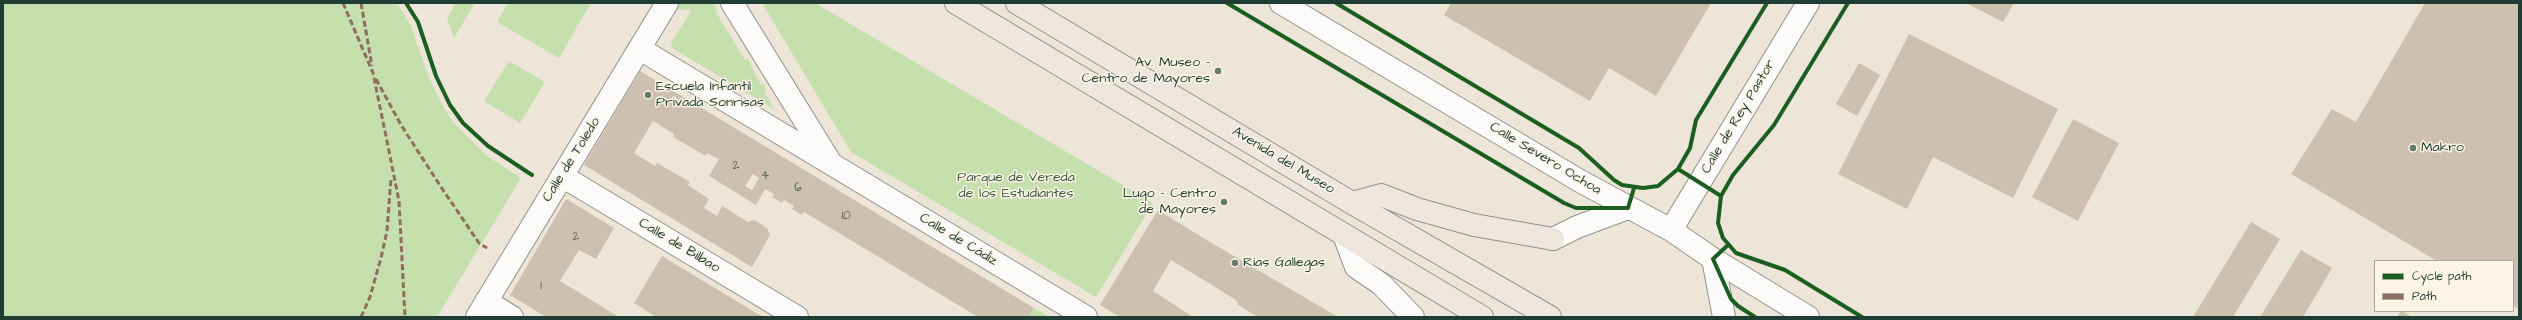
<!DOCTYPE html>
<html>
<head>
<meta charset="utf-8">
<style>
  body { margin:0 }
  #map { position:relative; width:2522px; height:320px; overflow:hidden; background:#ede6d8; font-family:"Architects Daughter",sans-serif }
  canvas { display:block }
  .frame { position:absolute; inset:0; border:4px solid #1f3d34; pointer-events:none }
  .legend { position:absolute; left:2374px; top:260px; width:140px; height:52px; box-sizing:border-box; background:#fcf5e5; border:1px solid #a4ab9e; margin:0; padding:5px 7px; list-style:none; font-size:12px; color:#1f3d34 }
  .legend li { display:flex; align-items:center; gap:8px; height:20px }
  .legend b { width:20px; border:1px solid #a4ab9e }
</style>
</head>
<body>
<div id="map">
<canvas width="2522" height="320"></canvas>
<div class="frame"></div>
<ul class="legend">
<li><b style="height:5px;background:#1b5e20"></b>Cycle path</li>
<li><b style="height:5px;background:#8d6e63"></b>Path</li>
</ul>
</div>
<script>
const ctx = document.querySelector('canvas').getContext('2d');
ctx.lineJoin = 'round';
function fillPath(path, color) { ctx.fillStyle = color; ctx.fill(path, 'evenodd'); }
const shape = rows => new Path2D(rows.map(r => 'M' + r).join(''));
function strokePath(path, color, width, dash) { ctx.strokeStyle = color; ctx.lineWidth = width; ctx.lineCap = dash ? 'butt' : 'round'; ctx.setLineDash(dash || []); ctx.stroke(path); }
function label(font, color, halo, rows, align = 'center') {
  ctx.font = font + ' "Architects Daughter",sans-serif'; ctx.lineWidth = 3; ctx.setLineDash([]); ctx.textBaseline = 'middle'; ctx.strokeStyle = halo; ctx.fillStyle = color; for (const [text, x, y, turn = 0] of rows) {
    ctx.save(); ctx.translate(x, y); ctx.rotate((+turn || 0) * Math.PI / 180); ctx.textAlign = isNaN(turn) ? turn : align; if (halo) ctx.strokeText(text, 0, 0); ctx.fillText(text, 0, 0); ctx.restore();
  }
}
const green = shape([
  [3,3,397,3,411,26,428,75,439,99,452,121,487,156,521,178,437,317,3,317],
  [456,3,475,3,454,38,447,18],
  [508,3,591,3,559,58,497,22],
  [677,3,713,3,717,9,716,12,745,60,747,58,761,85,763,83,766,89,765,92,774,109,672,48,671,43,692,10,674,9],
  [762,3,815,3,1153,203,1096,297,851,152],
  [509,61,545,82,520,123,484,101],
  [1034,308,1050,317,1029,317]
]);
const building = shape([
  [1451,3,1711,3,1656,96,1609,68,1590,101,1444,15],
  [1966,3,2014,3,2003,22],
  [2425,3,2519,3,2519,309,2513,306,2513,261,2437,261,2291,174,2332,109,2356,122],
  [1909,34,2058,109,2013,198,1933,157,1907,209,1838,174],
  [1859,63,1880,75,1857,116,1836,104],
  [640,71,1034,308,1029,317,978,317,804,212,802,215,792,209,794,206,784,200,782,203,772,197,774,194,765,189,756,205,709,176,719,159,707,153,706,156,673,137,674,134,653,121,634,153,655,166,657,163,690,182,688,185,709,199,704,208,717,216,722,206,748,222,754,220,767,228,770,235,752,267,584,165],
  [753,174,759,178,752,190,745,186],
  [2073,119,2119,143,2078,221,2032,197],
  [566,199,614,228,596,259,579,250,560,281,619,317,546,317,510,295],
  [1158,210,1205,239,1338,317,1258,317,1238,305,1236,300,1171,260,1153,291,1193,317,1120,317,1100,305],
  [2251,222,2280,239,2233,317,2193,317],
  [2301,250,2332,268,2303,317,2260,317],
  [662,256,690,273,763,317,656,317,634,303],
  [2401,311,2402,311,2412,317,2397,317]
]);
const minor = shape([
  [732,3,829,160],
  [1281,3,1580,181,1671,230,1713,259,1808,317],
  [640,49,1086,317],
  [562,176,797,317],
  [1671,230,1808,3],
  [1344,235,1356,267,1381,284,1413,317],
  [1553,239,1577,227,1628,208],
  [1713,259,1724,317],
  [486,301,512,317],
  [477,317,667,3]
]);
const highway = shape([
  [956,3,1482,317],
  [1017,3,1352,203,1550,317],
  [1352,203,1381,195,1417,209,1474,225,1553,239]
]);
const quiet = shape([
  [343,3,373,73,388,146,399,201,405,317],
  [361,3,372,66],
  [376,79,401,125,441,187,479,243,487,248],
  [361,317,370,297,381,258,387,231,391,178]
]);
const cycleway = shape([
  [406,3,418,22,436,76,450,105,463,123,488,146,532,175],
  [1227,3,1564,203,1576,208,1628,208,1634,188],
  [1336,3,1579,148,1614,180,1622,185,1643,188,1658,186,1678,169,1690,148,1696,120,1767,3],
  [1848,3,1774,125,1733,175,1721,196,1718,223,1723,238,1736,253,1785,270,1862,317],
  [1678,169,1721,196],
  [1728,245,1713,259,1731,299,1738,306,1755,317]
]);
const markers = [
  [1218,71,4,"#67786d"],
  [648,95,4,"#67786d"],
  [2413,148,4,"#67786d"],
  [1224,202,4,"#67786d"],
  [1235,263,4,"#67786d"]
];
const numberNames = [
  ["2",736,166],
  ["4",765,176],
  ["6",798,188],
  ["10",846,216],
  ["2",576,237],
  ["1",541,286]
];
const poiNames = [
  ["Av. Museo -",1210,63,"right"],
  ["Centro de Mayores",1210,79,"right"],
  ["Escuela Infantil",656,87],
  ["Privada Sonrisas",656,103],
  ["Makro",2421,148],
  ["Lugo - Centro",1216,194,"right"],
  ["de Mayores",1216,210,"right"],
  ["Rías Gallegas",1243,263]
];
const streetNames = [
  ["Calle de Rey Pastor",1739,117,-59],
  ["Calle Severo Ochoa",1545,159,31],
  ["Calle de Toledo",572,160,-58],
  ["Avenida del Museo",1283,161,31],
  ["Calle de Cádiz",958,240,31],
  ["Calle de Bilbao",679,246,31]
];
const parkNames = [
  ["Parque de Vereda",1016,178],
  ["de los Estudiantes",1016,194]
];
fillPath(green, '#c5dfad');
fillPath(building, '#cec0b1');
strokePath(minor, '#92938a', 24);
strokePath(highway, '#92938a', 24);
strokePath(minor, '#fcfbf9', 22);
strokePath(highway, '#efe6de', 22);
strokePath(quiet, '#8d6e63', 3, [6, 3]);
strokePath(cycleway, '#1b5e20', 4);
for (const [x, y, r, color] of markers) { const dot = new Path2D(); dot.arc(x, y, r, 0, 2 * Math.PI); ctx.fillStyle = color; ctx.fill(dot); strokePath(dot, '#fcf5e5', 1.5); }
label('12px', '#4b5e53', null, numberNames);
label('14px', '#1f3d34', '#fcf5e5', poiNames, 'left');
label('14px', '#1f3d34', '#fcf5e5', streetNames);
label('14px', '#3a5c45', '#fcf5e5', parkNames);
</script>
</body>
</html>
